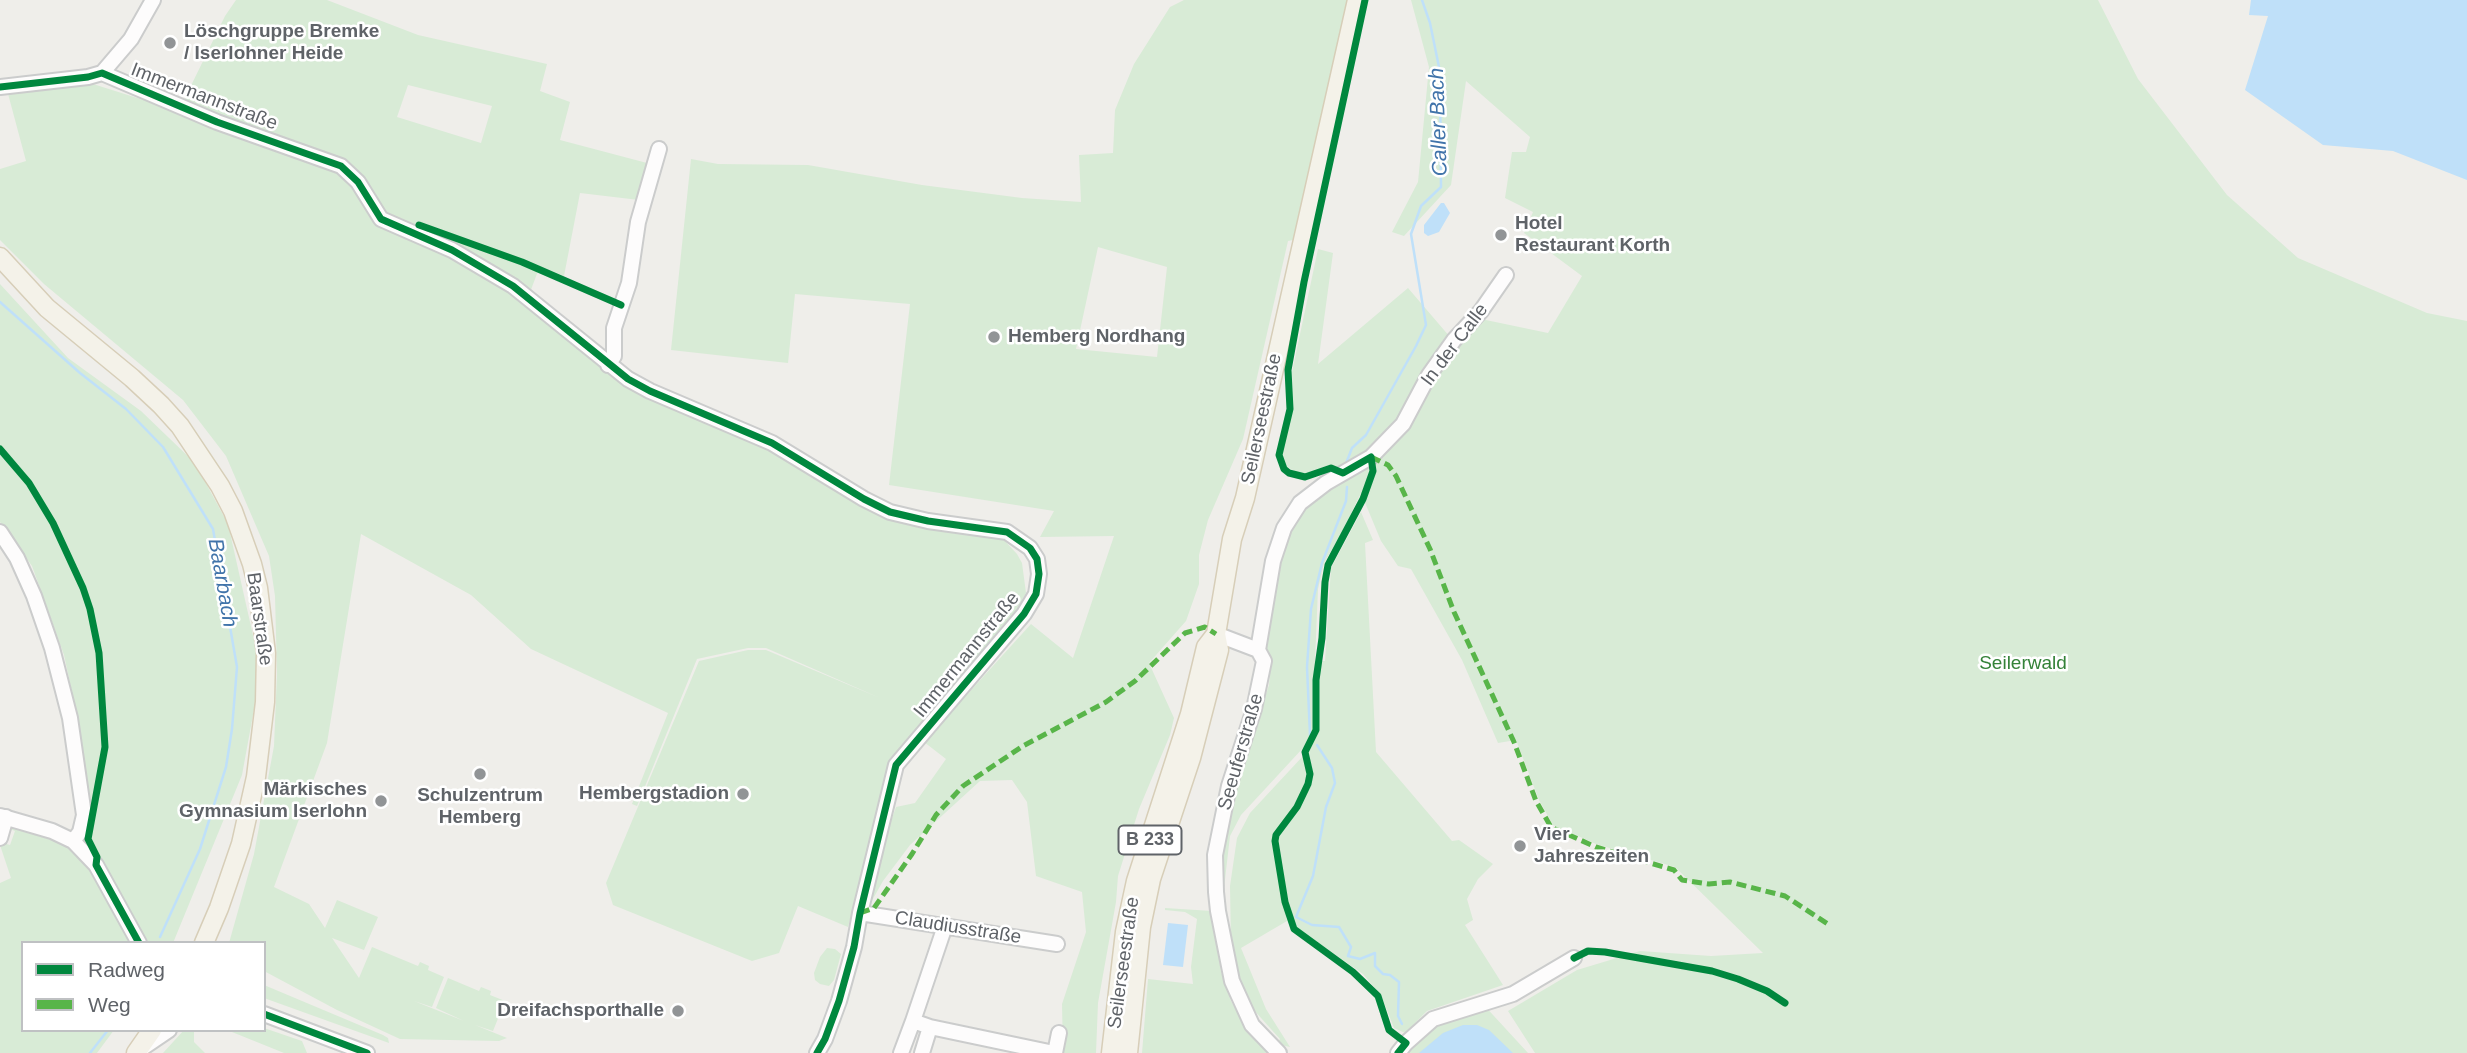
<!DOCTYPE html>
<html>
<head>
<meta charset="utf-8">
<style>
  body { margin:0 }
  #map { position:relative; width:2467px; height:1053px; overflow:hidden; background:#efeeea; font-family:Helvetica,sans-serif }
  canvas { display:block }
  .legend { position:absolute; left:21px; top:941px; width:245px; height:91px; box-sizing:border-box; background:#fff; border:2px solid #bfc1c3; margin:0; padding:9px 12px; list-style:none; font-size:21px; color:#5f6368 }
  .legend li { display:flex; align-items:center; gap:14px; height:35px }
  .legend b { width:35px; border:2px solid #bfc1c3 }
</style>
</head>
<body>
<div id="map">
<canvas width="2467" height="1053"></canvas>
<ul class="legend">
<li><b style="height:9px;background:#00873e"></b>Radweg</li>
<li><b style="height:9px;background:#58b549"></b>Weg</li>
</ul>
</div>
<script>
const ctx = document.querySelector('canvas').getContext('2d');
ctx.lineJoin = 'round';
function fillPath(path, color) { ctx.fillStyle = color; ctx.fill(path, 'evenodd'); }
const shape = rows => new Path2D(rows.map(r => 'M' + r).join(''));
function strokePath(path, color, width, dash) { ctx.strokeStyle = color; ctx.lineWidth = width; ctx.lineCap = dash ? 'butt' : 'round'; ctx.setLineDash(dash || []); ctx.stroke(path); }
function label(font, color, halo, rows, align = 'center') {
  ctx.font = font + ' Helvetica,sans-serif'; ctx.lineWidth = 5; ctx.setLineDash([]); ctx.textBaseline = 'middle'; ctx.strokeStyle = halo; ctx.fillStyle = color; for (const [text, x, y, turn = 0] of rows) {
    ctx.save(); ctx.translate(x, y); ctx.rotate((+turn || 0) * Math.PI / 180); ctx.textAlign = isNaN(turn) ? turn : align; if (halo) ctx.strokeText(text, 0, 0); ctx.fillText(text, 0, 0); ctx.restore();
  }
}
const green = shape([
  [236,0,327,0,418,35,547,64,540,91,570,102,560,140,647,163,639,200,580,193,564,276,516,257,538,271,526,303,623,383,770,450,866,509,888,518,920,528,1004,540,1017,554,1022,563,1026,593,1015,612,898,750,888,768,848,927,798,906,779,953,752,961,613,905,606,883,699,661,748,650,766,650,880,698,766,648,748,648,697,659,637,806,632,804,668,713,531,649,471,595,361,534,327,743,274,887,309,904,325,928,337,900,378,917,364,950,332,938,359,978,372,947,418,966,420,962,429,966,428,970,444,977,432,1007,414,1001,464,1021,436,1008,448,978,479,991,481,987,491,991,490,995,505,1001,493,1031,475,1025,507,1038,499,1041,400,1039,337,1010,264,971,264,943,229,943,254,854,274,746,277,673,275,596,269,556,226,456,183,400,44,284,0,240,0,169,26,161,7,90,93,84,169,108,184,100,225,16],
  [408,85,492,106,481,143,397,117],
  [1184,0,1347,0,1293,240,1288,241,1243,439,1208,520,1199,555,1199,584,1186,621,1149,663,1174,718,1170,735,1139,809,1118,876,1116,902,1098,1003,1096,1053,1063,1053,1062,1004,1086,932,1082,892,1036,876,1027,802,1012,780,980,781,910,845,883,881,865,913,871,877,896,807,915,803,946,759,924,742,1031,624,1073,658,1114,536,1040,537,1054,511,889,485,910,304,795,294,788,363,671,350,691,159,718,164,808,165,922,185,1022,198,1081,202,1079,155,1113,153,1115,110,1134,64,1170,7],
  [1098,247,1167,267,1157,357,1076,349],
  [1411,0,2098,0,2138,79,2227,195,2298,258,2427,313,2467,321,2467,1053,1535,1053,1508,1011,1577,970,1640,951,1711,956,1763,953,1675,867,1596,844,1553,825,1539,800,1516,740,1498,743,1462,660,1411,569,1398,566,1381,541,1361,493,1341,534,1324,563,1318,589,1315,661,1325,661,1331,568,1361,512,1373,540,1365,543,1376,752,1452,841,1459,840,1493,864,1478,879,1467,899,1473,920,1465,925,1503,985,1427,1011,1405,1033,1394,1028,1381,995,1363,974,1296,927,1288,903,1277,841,1277,836,1290,822,1311,786,1313,774,1309,753,1303,748,1241,815,1230,836,1224,888,1220,889,1223,841,1229,808,1269,685,1271,662,1265,645,1276,563,1288,530,1303,507,1340,468,1329,465,1306,473,1298,473,1286,466,1281,454,1293,409,1292,372,1318,249,1333,253,1318,364,1408,288,1456,344,1481,319,1548,333,1582,276,1524,233,1533,212,1505,198,1512,152,1526,152,1530,137,1466,81,1451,185,1404,236,1392,232,1418,182,1429,67],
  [0,284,68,358,141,411,195,463,228,524,261,671,242,775,173,943,23,943,23,1030,114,1030,97,1053,0,1053,0,883,11,878,0,845,3,843,10,845,15,831,8,828,12,821,72,840,82,815,81,735,64,655,32,566,0,522],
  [1303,756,1306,758,1308,773,1307,783,1289,817,1274,834,1273,841,1287,921,1241,948,1266,1009,1290,1047,1281,1045,1273,1053,1142,1053,1148,979,1193,984,1191,967,1197,919,1185,912,1165,910,1165,908,1212,911,1221,972,1231,1001,1245,1027,1270,1052,1280,1039,1252,1008,1241,982,1231,944,1230,886,1237,838,1250,813],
  [827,948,835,949,841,954,834,980,829,986,820,984,815,980,814,973,820,957],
  [264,985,383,1035,388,1038,389,1043,264,998],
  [1482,1003,1528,1053,1409,1053,1433,1019],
  [264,1028,302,1041,307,1053,284,1053,227,1030,264,1030],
  [184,1030,194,1030,194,1042,205,1053,163,1053]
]);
const water = shape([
  [2251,0,2467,0,2467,180,2393,151,2323,145,2245,90,2268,16,2249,15],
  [1441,203,1444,203,1450,213,1439,232,1428,236,1424,233,1424,225],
  [1168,923,1188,925,1183,967,1163,965],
  [1463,1025,1477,1025,1489,1030,1513,1053,1419,1053,1443,1033]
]);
const stream = shape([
  [0,302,80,373,126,409,163,447,213,529,237,667,232,729,226,767,200,849,160,937],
  [1345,466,1352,448,1366,435,1416,346,1426,325,1411,234,1421,206,1441,187,1440,72,1430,23,1422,0],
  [1312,738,1310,735,1307,667,1311,609,1322,563,1346,501,1347,487],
  [1317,745,1332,768,1335,783,1326,807,1313,876,1296,917,1312,925,1339,927,1351,947,1348,956,1360,959,1375,953,1375,966,1383,974,1390,975,1399,982,1398,1016,1402,1024],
  [90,1053,108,1030]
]);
const minor = shape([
  [102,73,131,39,153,0],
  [0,87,88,77,102,73,217,122,341,166,358,182,381,219,452,250,513,286,628,379,650,391,772,443,864,499,890,512,928,521,1007,532,1030,548,1037,559,1039,574,1036,594,1024,614,896,765,860,913,854,947,839,1001,825,1039,817,1053],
  [608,365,614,356,614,328,629,283,638,222,659,149],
  [0,532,17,558,34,596,52,648,70,718,84,815,80,832,73,841],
  [1216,634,1258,650,1264,661,1254,709,1229,786,1215,855,1216,892,1218,911,1232,981,1252,1025,1279,1053],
  [1258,650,1273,561,1284,528,1300,503,1326,483,1371,457,1403,424,1429,375,1454,340,1481,311,1506,275],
  [0,816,52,831,73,841,96,865,139,943],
  [0,838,6,817],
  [860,913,1057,944],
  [264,1014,367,1053],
  [930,1027,1054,1053],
  [141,1049,169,1030],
  [901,1053,913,1021],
  [922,1053,930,1027,913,1021,945,926],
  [1055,1053,1059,1033],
  [1398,1053,1406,1043,1433,1019,1513,994,1574,958]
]);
const major = shape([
  [0,257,47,308,132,378,161,405,180,426,220,486,233,511,252,564,258,588,266,653,265,702,256,777,241,844,219,908,204,943],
  [136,1053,152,1030],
  [1111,1053,1125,932,1136,881,1190,714,1206,647,1216,634],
  [1128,1053,1141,927,1151,879,1191,758,1219,650,1216,634,1232,539,1245,498,1357,0]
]);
const quiet = shape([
  [1371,457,1388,465,1396,476,1430,549,1454,612,1514,742,1536,801,1551,827,1596,847,1674,870,1682,880,1709,884,1730,882,1785,896,1831,926],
  [860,913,874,908,912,854,936,815,963,786,1023,746,1106,702,1135,681,1185,633,1205,627,1216,634]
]);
const cycleway = shape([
  [1365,0,1304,282,1288,370,1290,409,1279,455,1284,469,1289,473,1305,477,1331,468,1343,473,1371,457,1373,471,1363,499,1328,565,1325,582,1322,638,1316,680,1316,730,1305,752,1310,774,1308,784,1297,807,1276,835,1275,841,1285,902,1294,929,1353,972,1378,996,1389,1030,1406,1043,1398,1053],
  [0,87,88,77,102,73,217,122,341,166,358,182,381,219,452,250,513,286,628,379,650,391,772,443,864,499,890,512,928,521,1007,532,1030,548,1037,559,1039,574,1036,594,1024,614,896,765,860,913,854,947,839,1001,825,1039,817,1053],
  [419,225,522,262,621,305],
  [0,449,29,483,53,523,83,588,90,609,99,653,105,747,88,839,97,857,96,865,139,943],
  [1574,958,1588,951,1605,952,1712,971,1738,979,1767,991,1785,1003],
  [264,1014,367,1053]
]);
const markers = [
  [170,43,7,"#919496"],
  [1501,235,7,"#919496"],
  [994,337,7,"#919496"],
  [480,774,7,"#919496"],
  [743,794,7,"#919496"],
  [381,801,7,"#919496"],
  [1520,846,7,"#919496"],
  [678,1011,7,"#919496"]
];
const shields = [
  [1150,840,63]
];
const shieldNames = [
  ["B 233",1150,840]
];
const poiNames = [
  ["Löschgruppe Bremke",184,32],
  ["/ Iserlohner Heide",184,54],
  ["Hotel",1515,224],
  ["Restaurant Korth",1515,246],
  ["Hemberg Nordhang",1008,337],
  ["Märkisches",367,790,"right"],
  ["Gymnasium Iserlohn",367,812,"right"],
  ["Hembergstadion",729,794,"right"],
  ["Schulzentrum",480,796,"center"],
  ["Hemberg",480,818,"center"],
  ["Vier",1534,835],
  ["Jahreszeiten",1534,857],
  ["Dreifachsporthalle",664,1011,"right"]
];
const streetNames = [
  ["Immermannstraße",204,97,21],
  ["In der Calle",1455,345,-53],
  ["Seilerseestraße",1262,419,-78],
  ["Baarstraße",259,619,82],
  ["Immermannstraße",967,655,-51],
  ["Seeuferstraße",1241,752,-74],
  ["Claudiusstraße",958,928,9],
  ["Seilerseestraße",1124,963,-82]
];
const parkNames = [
  ["Seilerwald",2023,664]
];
const waterNames = [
  ["Caller Bach",1439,122,-92],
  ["Baarbach",222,583,80]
];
fillPath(green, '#d8ebd6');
fillPath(water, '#bfe0f9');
strokePath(stream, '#bfe0f9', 2.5);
strokePath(minor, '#cbcccc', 18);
strokePath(major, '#d7ceb8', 21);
strokePath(minor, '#fdfcfc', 14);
strokePath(major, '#f4f2e9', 18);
strokePath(quiet, '#58b549', 5, [10, 5]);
strokePath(cycleway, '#00873e', 7);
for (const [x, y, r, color] of markers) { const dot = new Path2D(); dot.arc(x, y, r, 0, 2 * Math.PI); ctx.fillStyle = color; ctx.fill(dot); strokePath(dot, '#fff', 2.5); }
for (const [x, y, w] of shields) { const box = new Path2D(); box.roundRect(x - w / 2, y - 14.5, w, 29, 5); ctx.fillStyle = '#fff'; ctx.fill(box); strokePath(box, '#5f6368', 2); }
label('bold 18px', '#5f6368', null, shieldNames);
label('bold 19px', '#5f6368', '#fff', poiNames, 'left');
label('19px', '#5f6368', '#fff', streetNames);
label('19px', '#348238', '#fff', parkNames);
label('italic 21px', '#4174aa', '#fff', waterNames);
</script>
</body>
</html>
